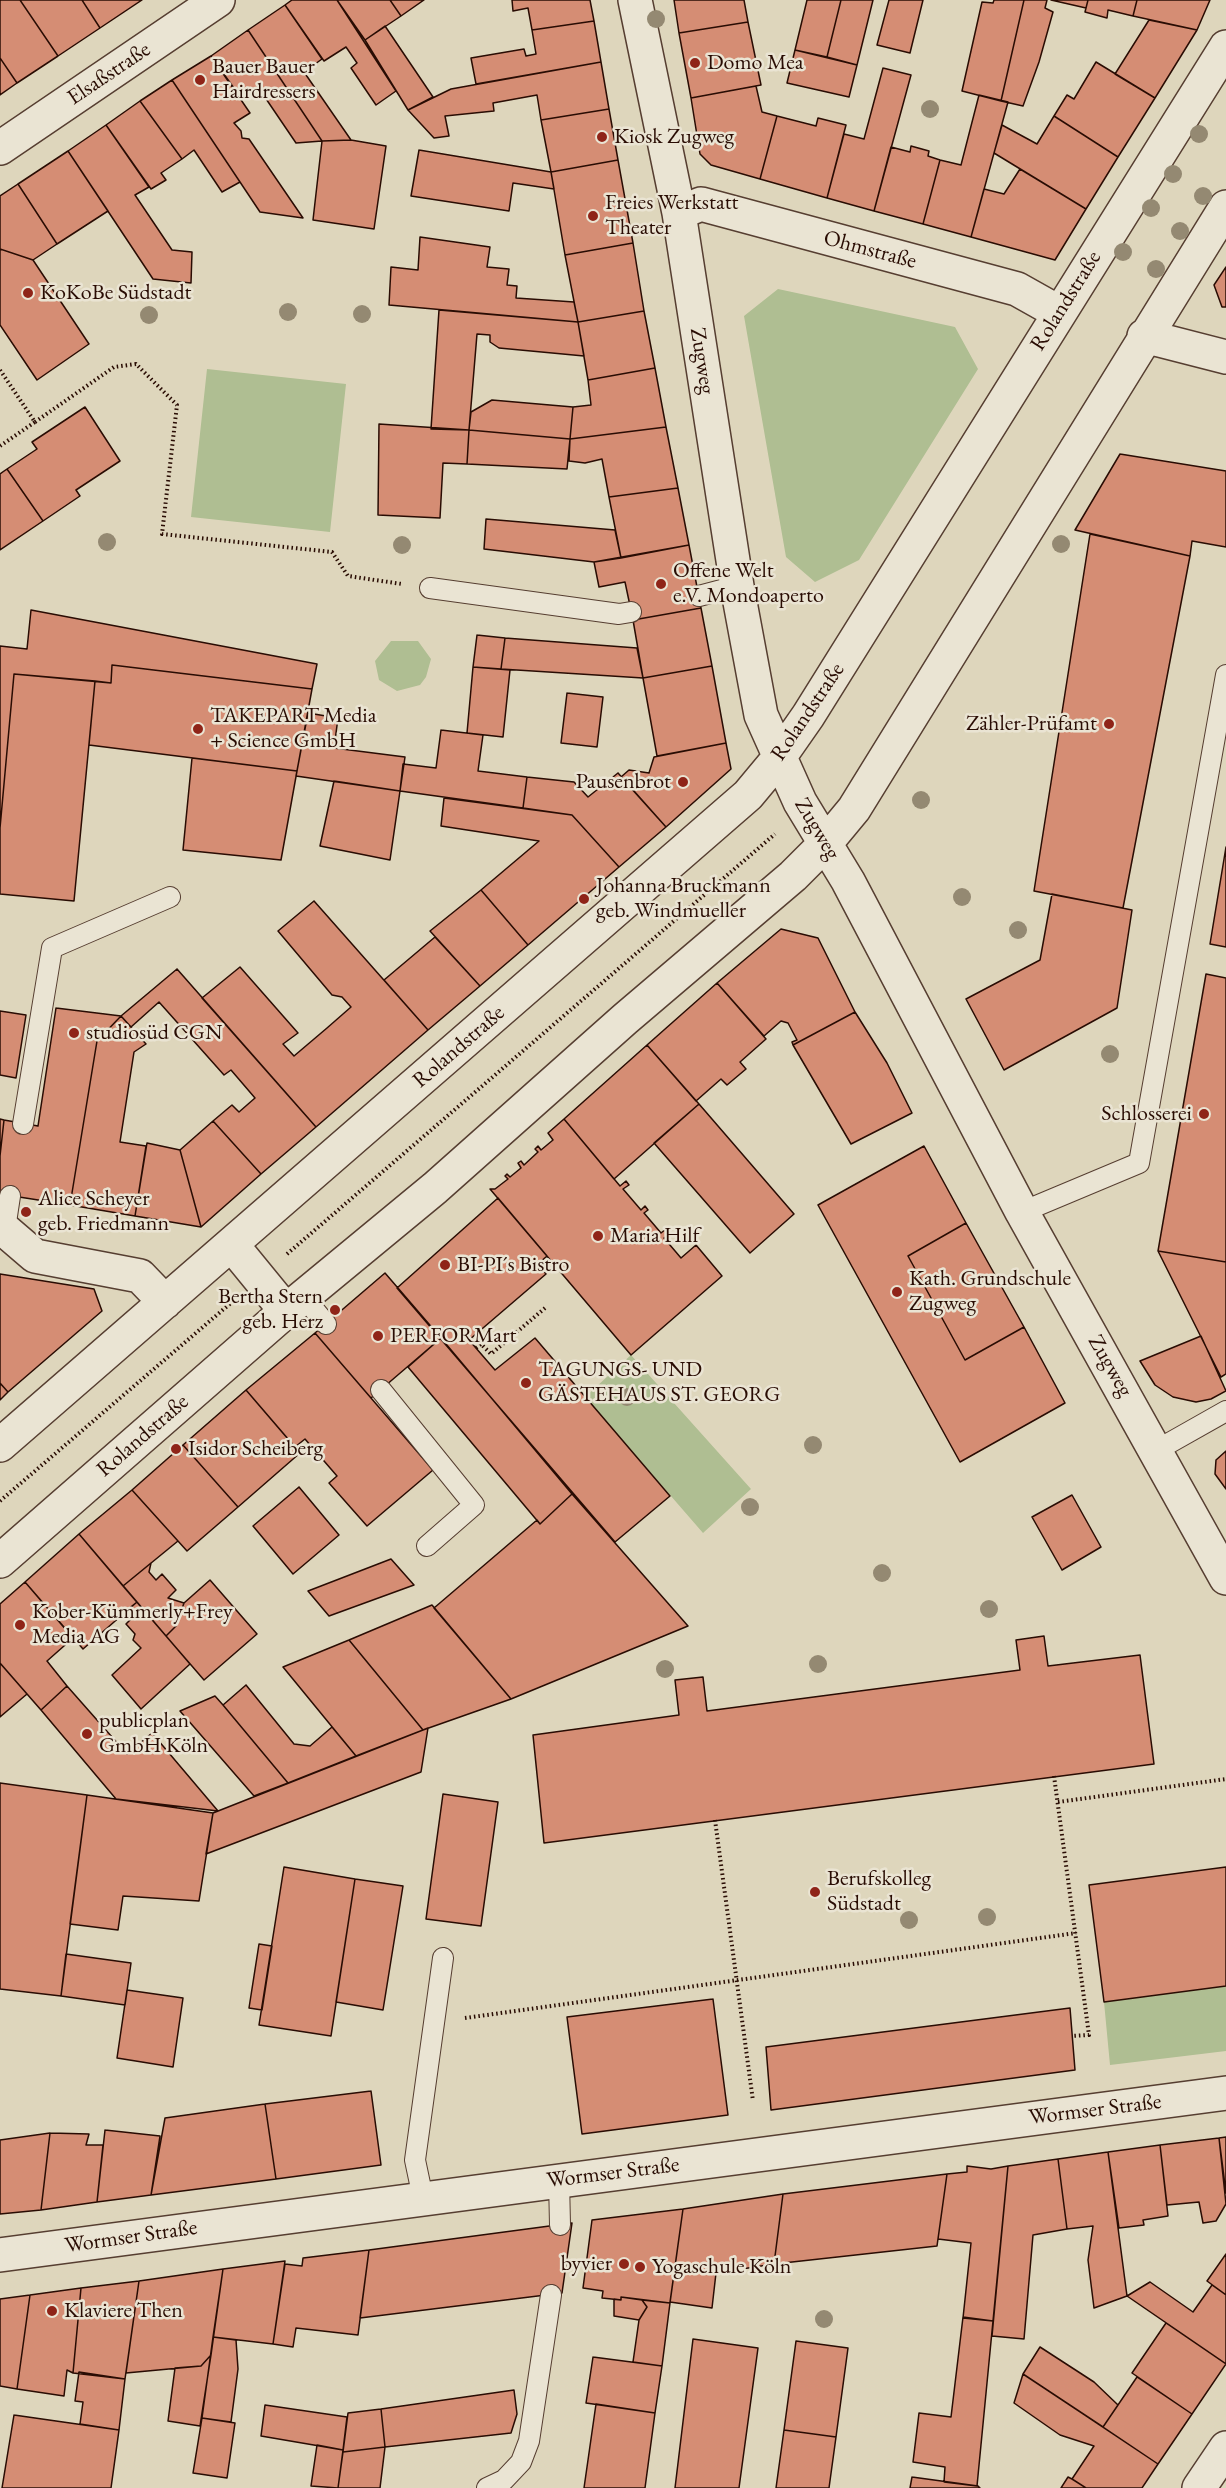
<!DOCTYPE html>
<html>
<head>
<meta charset="utf-8">
<style>
  body { margin:0 }
  canvas { display:block; background:#ded6bc }
</style>
</head>
<body>
<canvas width="1226" height="2488"></canvas>
<script>
const ctx = document.querySelector('canvas').getContext('2d');
ctx.lineJoin = 'round';
function fillPath(path, color) { ctx.fillStyle = color; ctx.fill(path, 'evenodd'); }
const shape = rows => new Path2D(rows.map(r => 'M' + r).join(''));
function strokePath(path, color, width, dash) { ctx.strokeStyle = color; ctx.lineWidth = width; ctx.lineCap = dash ? 'butt' : 'round'; ctx.setLineDash(dash || []); ctx.stroke(path); }
function label(font, color, halo, rows, align = 'center') {
  ctx.font = font + ' "EB Garamond",serif'; ctx.lineWidth = 5; ctx.setLineDash([]); ctx.textBaseline = 'middle'; ctx.strokeStyle = halo; ctx.fillStyle = color; for (const [text, x, y, turn = 0] of rows) {
    ctx.save(); ctx.translate(x, y); ctx.rotate((+turn || 0) * Math.PI / 180); ctx.textAlign = isNaN(turn) ? turn : align; if (halo) ctx.strokeText(text, 0, 0); ctx.fillText(text, 0, 0); ctx.restore();
  }
}
const green = shape([
  [778,289,955,327,978,369,859,560,815,582,786,557,744,316],
  [207,369,346,384,330,532,191,517],
  [391,641,418,641,431,659,426,677,420,685,397,691,379,680,375,661],
  [631,1355,751,1489,703,1533,585,1397],
  [1226,1986,1226,2051,1110,2065,1104,2002]
]);
const building = shape([
  [0,0,20,0,58,56,17,83,0,58,0,0],
  [20,0,82,0,100,28,58,56,20,0],
  [82,0,142,0,100,28,82,0],
  [292,0,337,0,396,91,376,105,351,68,357,63,346,47,324,61,285,5,292,0],
  [337,0,390,0,401,16,365,40,337,0],
  [390,0,424,0,401,16,390,0],
  [512,0,590,0,594,21,532,30,528,8,513,11,512,0],
  [674,0,744,0,748,22,679,33,674,0],
  [807,0,841,0,827,57,795,50,807,0],
  [841,0,873,0,857,65,827,57,841,0],
  [889,0,923,0,910,53,877,45,889,0],
  [994,0,1024,0,1001,101,962,91,982,2,993,3,994,0],
  [1024,0,1047,0,1045,8,1053,12,1039,62,1023,106,1001,101,1024,0],
  [1051,0,1088,0,1086,8,1051,0],
  [1088,0,1137,0,1133,16,1108,10,1107,18,1085,12,1088,0],
  [1137,0,1210,0,1197,30,1133,16,1137,0],
  [285,5,322,59,304,72,351,140,322,141,248,30,285,5],
  [1149,20,1197,30,1155,98,1115,74,1149,20],
  [594,21,601,62,476,84,471,58,524,49,526,56,536,54,532,30,594,21],
  [748,22,761,85,691,98,679,33,748,22],
  [385,26,433,97,408,110,365,40,385,26],
  [248,30,322,141,296,143,258,87,241,98,211,56,248,30],
  [795,50,857,65,849,97,787,83,795,50],
  [211,56,250,113,234,123,241,131,242,138,249,139,303,218,260,212,172,80,211,56],
  [0,58,17,83,0,95,0,58],
  [601,62,609,109,541,120,537,95,493,103,494,111,445,116,449,136,434,138,408,110,451,89,601,62],
  [1096,62,1155,98,1118,157,1054,116,1067,95,1074,99,1096,62],
  [883,68,911,75,874,211,827,198,844,134,864,139,883,68],
  [172,80,240,182,222,192,194,150,182,159,140,101,172,80],
  [756,86,762,112,777,116,760,179,711,165,700,154,691,98,756,86],
  [979,95,1008,102,971,237,923,224,940,160,961,165,979,95],
  [140,101,182,159,161,173,166,180,151,189,106,125,140,101],
  [609,109,618,160,551,172,541,120,609,109],
  [777,116,816,126,818,118,846,125,827,198,760,179,777,116],
  [1054,116,1118,157,1086,209,994,153,1002,125,1037,144,1054,116],
  [106,125,149,187,135,195,172,250,192,252,191,283,153,279,68,151,106,125],
  [351,140,386,146,374,229,313,220,322,141,351,140],
  [911,146,929,151,928,156,940,160,923,224,874,211,891,147,910,152,911,146],
  [419,150,551,172,554,189,513,183,509,211,411,196,419,150],
  [68,151,108,211,57,244,18,184,68,151],
  [618,160,633,243,565,255,551,172,618,160],
  [1020,169,1086,209,1055,260,971,237,984,189,1004,194,1020,169],
  [18,184,57,244,33,260,0,249,0,196,18,184],
  [420,237,490,247,487,267,509,269,507,285,517,286,516,298,574,302,578,322,389,305,391,267,418,270,420,237],
  [633,243,644,311,578,322,565,255,633,243],
  [0,249,33,260,89,344,37,380,0,325,0,249],
  [1226,267,1226,307,1222,307,1214,285,1226,267],
  [439,310,578,322,584,356,499,348,490,342,490,335,477,334,469,430,431,429,439,310],
  [644,311,655,368,588,380,578,322,644,311],
  [655,368,666,427,570,439,573,407,591,405,588,380,655,368],
  [492,400,573,407,570,439,469,430,471,412,492,400],
  [85,407,120,461,76,490,80,496,43,521,7,469,37,449,32,442,85,407],
  [379,424,469,430,467,464,443,463,440,518,378,515,379,424],
  [666,427,678,488,609,497,602,459,585,463,569,461,570,439,666,427],
  [469,430,570,439,567,469,467,464,469,430],
  [1120,454,1226,471,1226,547,1192,541,1190,556,1075,530,1120,454],
  [7,469,43,521,0,550,0,474,7,469],
  [678,488,689,545,621,558,609,497,678,488],
  [486,519,615,530,621,558,594,562,484,549,486,519],
  [1090,534,1190,556,1123,908,1034,891,1090,534],
  [689,545,701,608,633,620,625,582,599,587,594,562,689,545],
  [701,608,712,666,643,678,633,620,701,608],
  [31,610,317,664,312,689,112,665,111,683,14,674,0,828,0,646,27,649,31,610],
  [477,635,505,638,501,669,473,667,477,635],
  [505,638,637,648,643,678,501,669,505,638],
  [112,665,312,689,297,771,89,745,95,681,111,683,112,665],
  [712,666,726,743,657,756,643,678,712,666],
  [473,667,510,670,503,737,467,733,473,667],
  [14,674,95,681,74,901,0,894,0,828,14,674],
  [567,693,603,697,597,747,561,743,567,693],
  [308,713,338,718,334,748,405,757,400,791,296,776,308,713],
  [441,730,483,735,478,771,527,777,523,808,400,791,403,764,436,768,441,730],
  [726,743,731,769,666,827,621,777,629,770,649,773,654,757,726,743],
  [192,758,297,771,281,860,183,850,192,758],
  [618,773,666,827,619,867,572,815,523,808,527,777,574,782,588,797,618,773],
  [334,781,400,791,390,860,320,846,334,781],
  [444,798,572,815,619,867,528,945,481,890,539,841,441,826,444,798],
  [1226,847,1226,947,1210,944,1226,847],
  [481,890,528,945,480,986,430,931,481,890],
  [1052,894,1132,910,1117,1008,1004,1070,966,999,1040,960,1052,894],
  [314,901,428,1030,316,1127,202,998,240,967,298,1033,283,1044,294,1056,327,1028,351,1007,342,997,332,995,278,931,314,901],
  [781,929,818,938,855,1012,793,1045,792,1042,797,1040,788,1023,781,1021,764,1036,717,983,781,929],
  [435,937,480,986,428,1030,384,980,435,937],
  [177,969,316,1127,261,1174,213,1121,232,1105,239,1112,255,1098,231,1070,224,1075,159,1002,131,1027,121,1016,177,969],
  [1206,974,1226,978,1226,1262,1158,1251,1206,974],
  [717,983,766,1039,740,1062,746,1069,727,1085,721,1079,696,1101,647,1045,717,983],
  [56,1008,121,1016,97,1041,70,1205,0,1194,0,1156,4,1120,38,1126,56,1008],
  [0,1011,26,1015,16,1078,0,1075,0,1011],
  [855,1012,887,1063,912,1113,851,1144,793,1045,855,1012],
  [121,1016,146,1044,134,1052,120,1142,146,1146,135,1216,70,1205,97,1041,121,1016],
  [647,1045,699,1104,614,1179,564,1119,647,1045],
  [699,1104,794,1214,750,1253,654,1143,699,1104],
  [0,1119,4,1120,0,1156,0,1119],
  [564,1119,620,1186,626,1181,629,1185,623,1189,641,1210,645,1206,648,1210,644,1213,661,1233,666,1229,670,1234,664,1238,681,1258,696,1245,722,1276,631,1355,490,1189,495,1189,508,1179,505,1176,507,1174,510,1177,521,1168,518,1163,521,1161,524,1165,538,1152,535,1149,538,1146,541,1150,553,1140,548,1133,564,1119],
  [213,1121,261,1174,201,1227,180,1150,213,1121],
  [147,1143,180,1150,201,1227,135,1216,147,1143],
  [924,1146,966,1223,908,1256,965,1360,1024,1327,1065,1403,960,1462,818,1205,924,1146],
  [498,1198,547,1256,538,1264,546,1274,469,1340,495,1370,535,1338,670,1496,615,1542,397,1288,498,1198],
  [966,1223,1024,1327,965,1360,908,1256,966,1223],
  [1158,1251,1226,1262,1226,1374,1221,1377,1158,1251],
  [385,1273,441,1338,371,1398,315,1333,385,1273],
  [0,1274,94,1289,102,1311,8,1392,0,1383,0,1274],
  [315,1333,433,1470,367,1526,329,1483,337,1476,305,1439,295,1447,246,1390,315,1333],
  [1201,1336,1226,1391,1211,1399,1196,1402,1173,1397,1155,1385,1140,1361,1201,1336],
  [441,1338,572,1494,540,1524,408,1367,441,1338],
  [0,1383,8,1392,0,1400,0,1383],
  [246,1390,300,1453,238,1507,183,1445,246,1390],
  [183,1445,238,1507,187,1551,132,1490,183,1445],
  [1226,1451,1226,1489,1215,1474,1216,1460,1226,1451],
  [299,1487,339,1535,293,1574,253,1526,299,1487],
  [132,1490,178,1541,123,1586,79,1534,132,1490],
  [572,1494,688,1626,511,1699,434,1608,537,1520,540,1524,572,1494],
  [1072,1495,1101,1547,1062,1570,1032,1517,1072,1495],
  [79,1534,137,1602,83,1649,25,1582,79,1534],
  [391,1559,414,1585,329,1616,308,1591,391,1559],
  [151,1563,149,1572,156,1580,162,1574,176,1590,168,1598,184,1603,176,1626,166,1636,123,1586,151,1563],
  [210,1580,257,1634,204,1680,166,1636,176,1626,184,1603,210,1580],
  [25,1582,73,1638,47,1661,67,1686,41,1710,0,1663,0,1604,25,1582],
  [137,1602,190,1664,141,1709,112,1675,141,1648,133,1640,135,1634,126,1624,133,1617,127,1610,137,1602],
  [432,1605,511,1699,423,1730,349,1640,432,1605],
  [1044,1636,1048,1666,1140,1655,1154,1764,544,1843,533,1735,679,1715,675,1680,703,1677,707,1711,1020,1670,1016,1640,1044,1636],
  [349,1640,423,1730,356,1756,283,1667,349,1640],
  [0,1663,27,1694,0,1717,0,1663],
  [246,1685,294,1744,310,1746,332,1727,356,1756,288,1783,223,1705,246,1685],
  [67,1686,127,1754,152,1733,218,1811,116,1799,41,1710,67,1686],
  [215,1696,223,1705,288,1783,254,1796,180,1711,215,1696],
  [428,1728,421,1772,206,1854,213,1813,428,1728],
  [0,1783,87,1795,61,1996,0,1989,0,1783],
  [443,1794,498,1802,481,1926,426,1919,443,1794],
  [87,1795,213,1813,199,1901,123,1896,118,1930,70,1924,87,1795],
  [284,1867,355,1879,331,2036,259,2025,284,1867],
  [1226,1867,1226,1986,1104,2002,1089,1885,1226,1867],
  [355,1879,403,1886,383,2010,336,2002,355,1879],
  [259,1944,272,1946,262,2010,249,2008,259,1944],
  [66,1954,131,1963,125,2005,61,1996,66,1954],
  [127,1990,183,1998,173,2067,117,2058,127,1990],
  [713,1999,728,2115,582,2134,567,2017,713,1999],
  [1070,2008,1075,2070,771,2110,766,2047,1070,2008],
  [371,2091,381,2165,276,2179,265,2104,371,2091],
  [265,2104,276,2179,151,2195,165,2118,265,2104],
  [105,2130,160,2136,151,2195,97,2202,105,2130],
  [50,2133,41,2210,0,2214,0,2140,50,2133],
  [50,2133,89,2134,86,2145,103,2145,97,2202,41,2210,50,2133],
  [1226,2137,1226,2193,1219,2138,1226,2137],
  [1219,2138,1226,2204,1216,2221,1203,2223,1199,2202,1167,2205,1160,2145,1219,2138],
  [1160,2145,1168,2216,1143,2220,1144,2225,1119,2228,1108,2152,1160,2145],
  [1108,2152,1127,2296,1094,2308,1088,2260,1093,2226,1067,2229,1058,2159,1108,2152],
  [1058,2159,1067,2229,1033,2235,1024,2339,992,2336,1008,2166,1058,2159],
  [967,2166,991,2169,1008,2166,993,2321,963,2318,971,2243,938,2239,947,2174,967,2172,967,2166],
  [947,2174,937,2246,774,2264,783,2194,947,2174],
  [783,2194,774,2264,716,2273,712,2308,670,2302,683,2209,783,2194],
  [683,2209,670,2303,621,2297,621,2300,602,2298,603,2291,583,2288,592,2220,683,2209],
  [572,2223,562,2293,360,2318,369,2250,572,2223],
  [369,2250,358,2335,296,2328,293,2347,273,2344,285,2264,302,2266,303,2258,369,2250],
  [1226,2254,1226,2295,1207,2281,1226,2254],
  [285,2261,273,2344,213,2337,223,2269,285,2261],
  [223,2269,211,2355,201,2366,126,2373,139,2281,223,2269],
  [139,2281,125,2379,73,2373,81,2288,139,2281],
  [1150,2282,1193,2312,1212,2285,1226,2295,1226,2364,1127,2296,1150,2282],
  [81,2288,73,2373,67,2370,64,2396,17,2389,30,2295,81,2288],
  [30,2295,17,2389,0,2386,0,2299,30,2295],
  [621,2297,642,2300,647,2307,639,2320,614,2316,614,2299,621,2300,621,2297],
  [642,2300,670,2303,662,2366,633,2362,639,2320,647,2307,642,2300],
  [963,2317,993,2321,977,2486,944,2482,945,2467,913,2462,919,2413,951,2417,963,2317],
  [1166,2323,1226,2364,1192,2414,1132,2373,1166,2323],
  [213,2337,236,2340,238,2369,231,2422,202,2418,213,2337],
  [693,2339,758,2348,739,2488,675,2488,693,2339],
  [796,2341,848,2348,836,2437,784,2430,796,2341],
  [1040,2347,1094,2382,1118,2405,1103,2427,1023,2374,1040,2347],
  [211,2355,200,2426,168,2421,175,2368,201,2366,211,2355],
  [593,2357,662,2366,655,2413,586,2403,593,2357],
  [79,2372,125,2379,119,2430,80,2424,83,2402,75,2401,79,2372],
  [1023,2374,1158,2464,1142,2488,1086,2488,1072,2479,1094,2446,1060,2435,1014,2403,1023,2374],
  [1137,2377,1192,2414,1158,2464,1103,2427,1137,2377],
  [514,2390,517,2414,511,2433,385,2447,381,2409,514,2390],
  [596,2404,655,2413,645,2488,584,2488,596,2404],
  [265,2405,347,2417,343,2450,261,2436,265,2405],
  [381,2409,385,2447,343,2452,348,2413,381,2409],
  [14,2415,119,2430,111,2488,2,2488,14,2415],
  [202,2418,235,2423,227,2478,193,2473,202,2418],
  [784,2430,836,2437,829,2488,776,2488,784,2430],
  [317,2445,343,2450,338,2488,311,2486,317,2445],
  [385,2447,380,2488,338,2488,343,2452,385,2447],
  [912,2477,978,2486,980,2488,910,2488,912,2477],
  [1068,2477,1072,2479,1086,2488,1061,2488,1068,2477]
]);
const path = shape([
  [0,370,35,422,0,446],
  [35,422,114,367,136,364,177,405,162,534,332,552,348,576,402,584],
  [287,1254,775,834],
  [476,1348,481,1344,491,1354,545,1308],
  [0,1501,232,1302],
  [1054,1776,1089,2035,1072,2036],
  [1058,1802,1226,1779],
  [715,1820,753,2101],
  [465,2018,1076,1933]
]);
const service = shape([
  [430,588,619,614,631,612],
  [699,596,737,586],
  [23,1124,52,948,170,897],
  [1022,1212,1139,1163,1226,675],
  [5,1229,10,1196],
  [303,1296,326,1324],
  [381,1390,474,1505,427,1546],
  [1157,1450,1226,1411],
  [559,2180,560,2225],
  [423,2198,415,2160,443,1958],
  [487,2488,504,2480,521,2462,529,2441,551,2295]
]);
const minor = shape([
  [635,0,679,213,737,586,761,715,800,802,848,881,1022,1212,1226,1578],
  [0,148,218,0],
  [679,213,701,204,1017,289,1058,312],
  [1144,336,1226,357],
  [0,1226,35,1256,140,1276,165,1302],
  [232,1245,286,1311],
  [0,1445,748,795,778,759,808,716,1226,47],
  [0,1561,286,1311,435,1188,625,1019,793,876,825,844,854,809,1226,207],
  [0,2255,1226,2093]
]);
const tertiary = shape([
  [1199,2488,1226,2448]
]);
const trees = [
  [656,19],
  [930,109],
  [1199,134],
  [1173,174],
  [1203,196],
  [1151,208],
  [1180,231],
  [1123,252],
  [1156,269],
  [288,312],
  [362,314],
  [149,315],
  [107,542],
  [1061,544],
  [402,545],
  [921,800],
  [962,897],
  [1018,930],
  [1110,1054],
  [627,1397],
  [813,1445],
  [750,1507],
  [882,1573],
  [989,1609],
  [818,1664],
  [665,1669],
  [987,1917],
  [909,1920],
  [824,2319]
];
const markers = [
  [695,63,6,"#8f2418"],
  [200,80,6,"#8f2418"],
  [602,137,6,"#8f2418"],
  [593,216,6,"#8f2418"],
  [28,293,6,"#8f2418"],
  [661,584,6,"#8f2418"],
  [1109,724,6,"#8f2418"],
  [198,729,6,"#8f2418"],
  [683,782,6,"#8f2418"],
  [584,899,6,"#8f2418"],
  [74,1033,6,"#8f2418"],
  [1204,1114,6,"#8f2418"],
  [26,1212,6,"#8f2418"],
  [598,1236,6,"#8f2418"],
  [445,1265,6,"#8f2418"],
  [897,1292,6,"#8f2418"],
  [335,1310,6,"#8f2418"],
  [378,1336,6,"#8f2418"],
  [526,1383,6,"#8f2418"],
  [176,1449,6,"#8f2418"],
  [20,1625,6,"#8f2418"],
  [87,1734,6,"#8f2418"],
  [815,1892,6,"#8f2418"],
  [624,2264,6,"#8f2418"],
  [640,2267,6,"#8f2418"],
  [52,2311,6,"#8f2418"]
];
const poiNames = [
  ["Domo Mea",707,63],
  ["Bauer Bauer",212,67],
  ["Hairdressers",212,92],
  ["Kiosk Zugweg",614,137],
  ["Freies Werkstatt",605,203],
  ["Theater",605,228],
  ["KoKoBe Südstadt",40,293],
  ["Offene Welt",673,571],
  ["e.V. Mondoaperto",673,596],
  ["TAKEPART Media",210,716],
  ["+ Science GmbH",210,741],
  ["Zähler-Prüfamt",1097,724,"right"],
  ["Pausenbrot",671,782,"right"],
  ["Johanna Bruckmann",596,886],
  ["geb. Windmueller",596,911],
  ["studiosüd CGN",86,1033],
  ["Schlosserei",1192,1114,"right"],
  ["Alice Scheyer",38,1199],
  ["geb. Friedmann",38,1224],
  ["Maria Hilf",610,1236],
  ["BI-PI´s Bistro",457,1265],
  ["Kath. Grundschule",909,1279],
  ["Zugweg",909,1304],
  ["Bertha Stern",323,1297,"right"],
  ["geb. Herz",323,1322,"right"],
  ["PERFORMart",390,1336],
  ["TAGUNGS- UND",538,1370],
  ["GÄSTEHAUS ST. GEORG",538,1395],
  ["Isidor Scheiberg",188,1449],
  ["Kober-Kümmerly+Frey",32,1612],
  ["Media AG",32,1637],
  ["publicplan",99,1721],
  ["GmbH Köln",99,1746],
  ["Berufskolleg",827,1879],
  ["Südstadt",827,1904],
  ["byvier",612,2264,"right"],
  ["Yogaschule Köln",652,2267],
  ["Klaviere Then",64,2311]
];
const streetNames = [
  ["Elsaßstraße",109,74,-34],
  ["Ohmstraße",870,250,15],
  ["Rolandstraße",1066,301,-58],
  ["Zugweg",702,361,81],
  ["Rolandstraße",808,712,-56],
  ["Zugweg",817,829,59],
  ["Rolandstraße",459,1047,-41],
  ["Zugweg",1110,1366,60],
  ["Rolandstraße",143,1436,-41],
  ["Wormser Straße",1095,2110,-7],
  ["Wormser Straße",613,2173,-7],
  ["Wormser Straße",131,2237,-8]
];
fillPath(green, '#afbe92');
fillPath(building, '#d58d74');
strokePath(building, '#290c03', 1.5);
strokePath(service, '#563e31', 22);
strokePath(minor, '#563e31', 36);
strokePath(tertiary, '#563e31', 36);
strokePath(path, '#290c03', 4, [1.5, 3]);
strokePath(service, '#eae4d3', 20);
strokePath(minor, '#eae4d3', 33);
strokePath(tertiary, '#eae4d3', 33);
ctx.fillStyle = '#948972';
for (const [x, y] of trees) { ctx.beginPath(); ctx.arc(x, y, 9, 0, 2 * Math.PI); ctx.fill(); }
for (const [x, y, r, color] of markers) { const dot = new Path2D(); dot.arc(x, y, r, 0, 2 * Math.PI); ctx.fillStyle = color; ctx.fill(dot); strokePath(dot, '#eae4d3', 2); }
label('22px', '#290c03', '#eae4d3', poiNames, 'left');
label('22px', '#290c03', '#eae4d3', streetNames);
</script>
</body>
</html>
